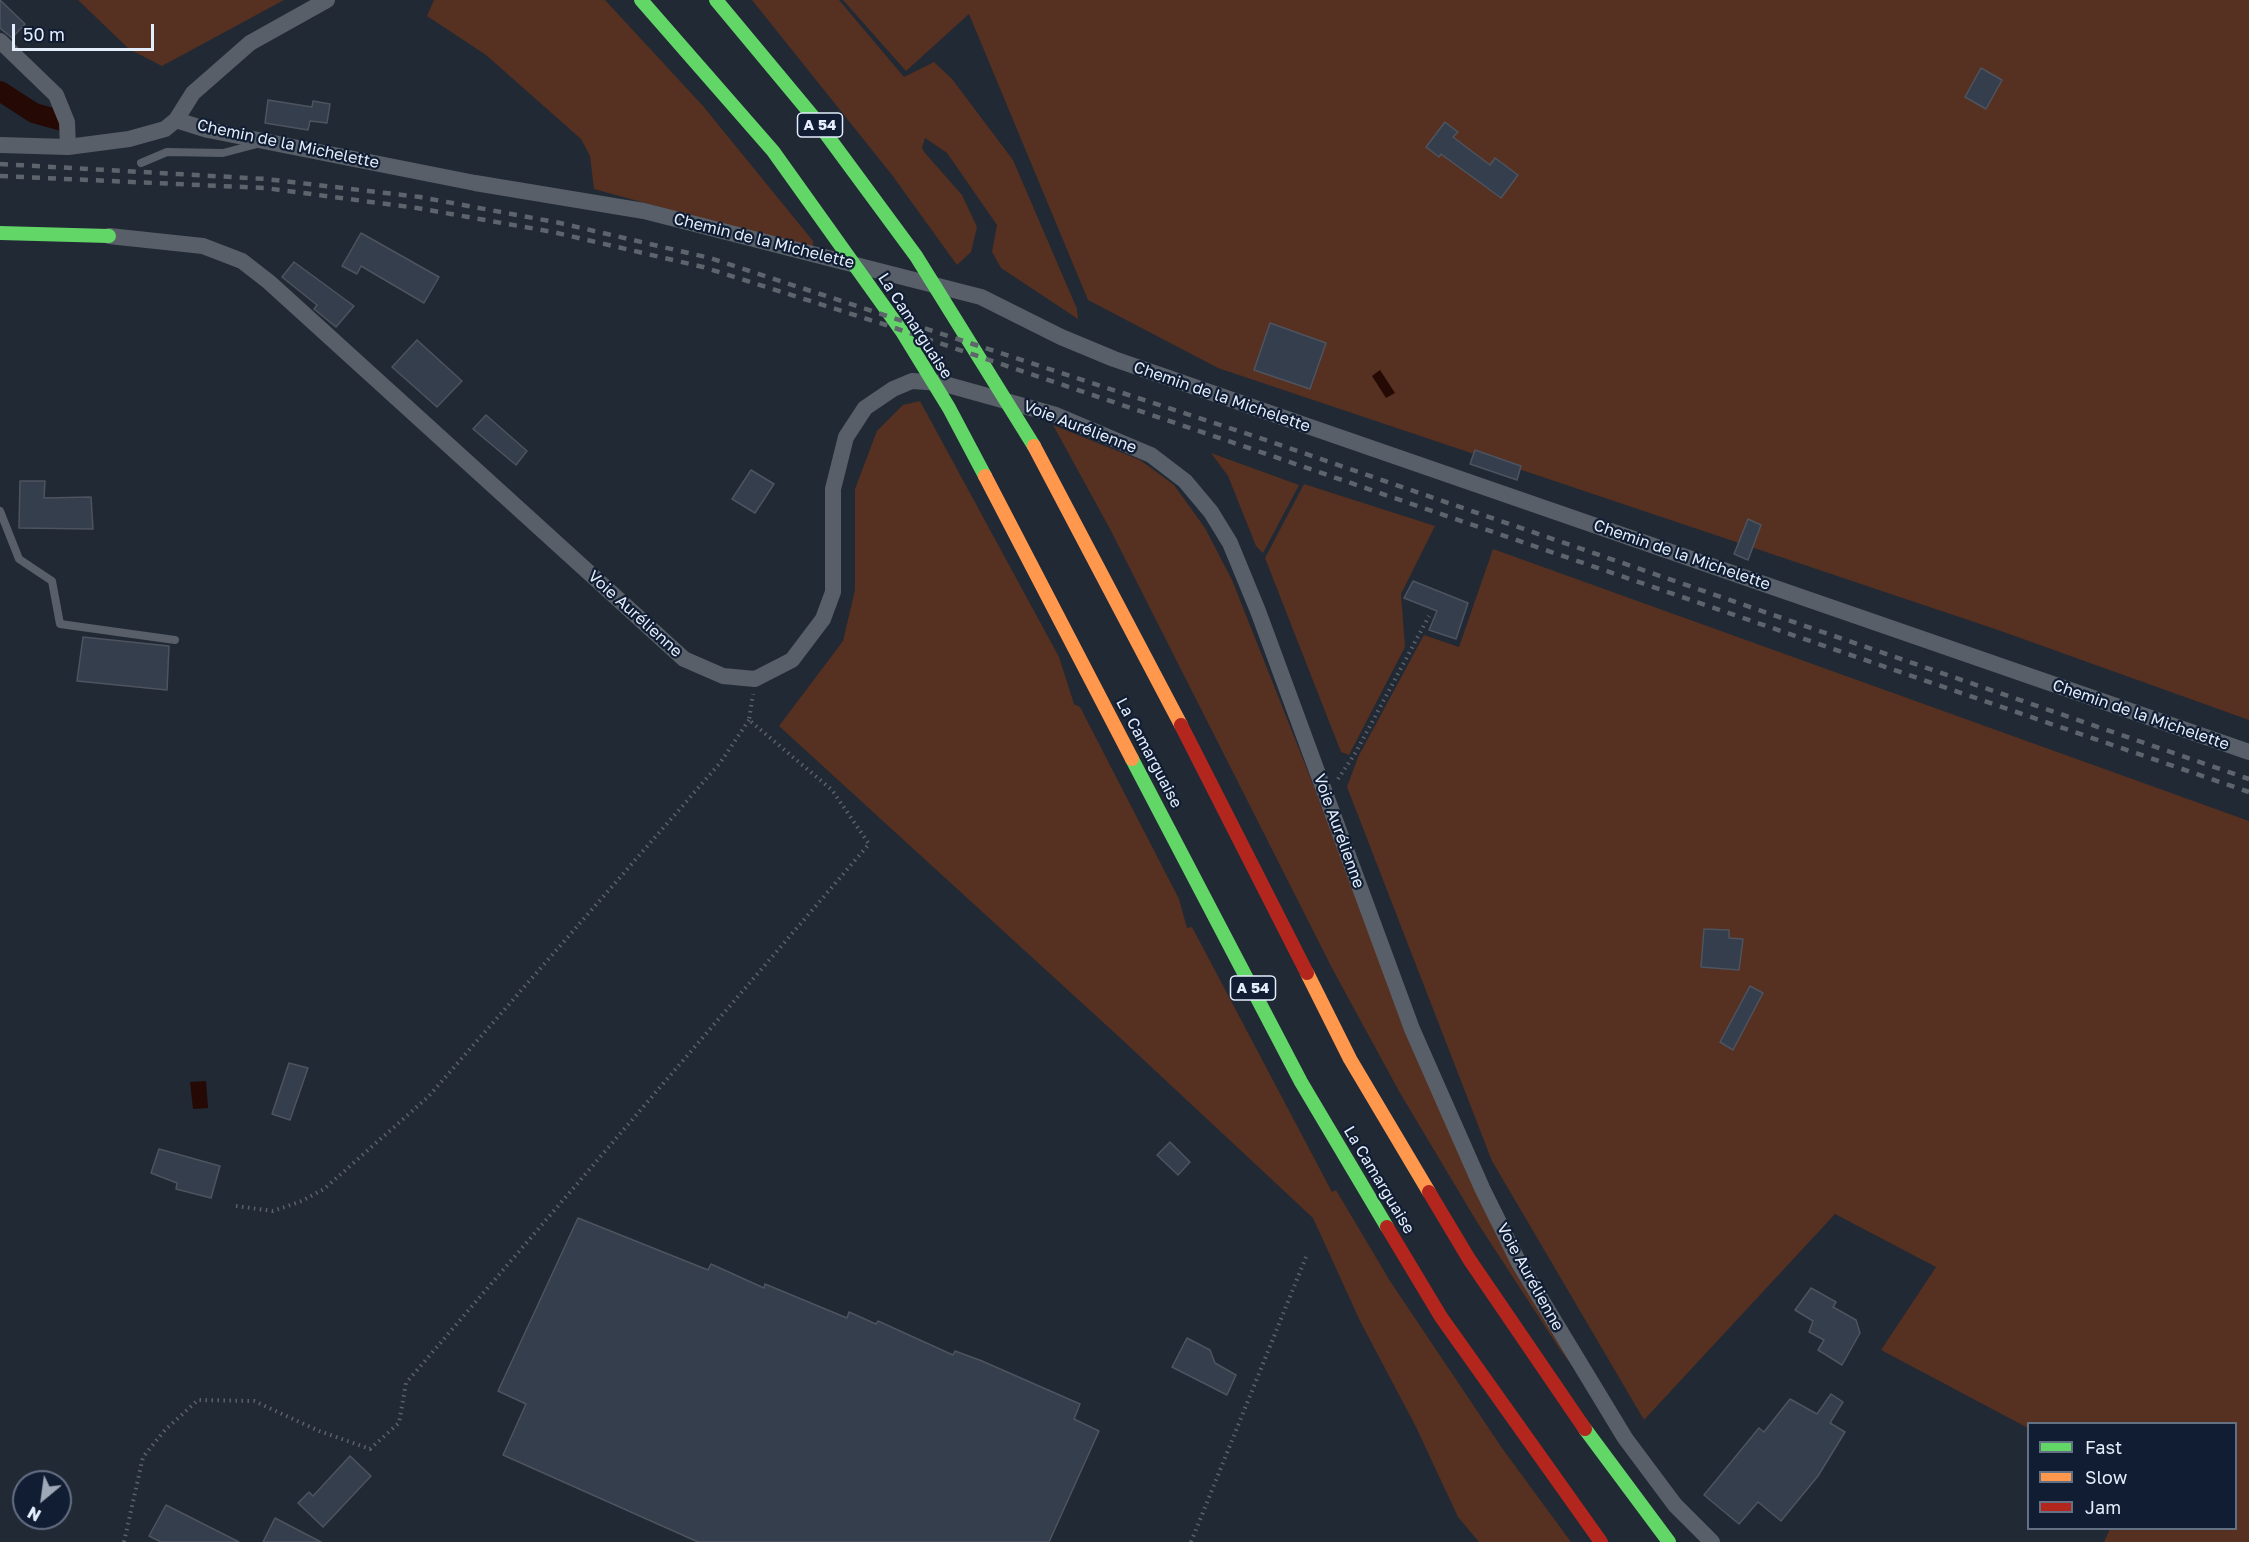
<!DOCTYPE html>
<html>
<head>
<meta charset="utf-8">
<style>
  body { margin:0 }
  #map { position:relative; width:2249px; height:1542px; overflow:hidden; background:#212935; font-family:"Golos Text",sans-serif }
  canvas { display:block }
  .legend { position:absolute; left:2027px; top:1422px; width:210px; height:108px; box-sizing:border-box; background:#101d32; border:2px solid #647083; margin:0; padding:8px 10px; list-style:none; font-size:18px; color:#e3edfc }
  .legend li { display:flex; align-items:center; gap:12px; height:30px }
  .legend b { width:30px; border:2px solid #647083 }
  .north { position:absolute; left:12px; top:1470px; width:60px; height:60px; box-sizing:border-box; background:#101d32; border:2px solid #647083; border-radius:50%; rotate:209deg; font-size:16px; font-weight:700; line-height:24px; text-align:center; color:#e3edfc }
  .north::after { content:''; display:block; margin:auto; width:21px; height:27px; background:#9fa8b6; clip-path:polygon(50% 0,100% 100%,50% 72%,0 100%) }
  .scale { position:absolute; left:12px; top:24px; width:142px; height:27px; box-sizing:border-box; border:3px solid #e3edfc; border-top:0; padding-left:8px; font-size:18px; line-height:21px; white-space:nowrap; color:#e3edfc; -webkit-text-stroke:4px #101d32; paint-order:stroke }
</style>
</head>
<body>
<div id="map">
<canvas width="2249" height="1542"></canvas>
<ul class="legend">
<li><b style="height:8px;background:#63d668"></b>Fast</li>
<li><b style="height:8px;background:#ff974d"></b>Slow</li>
<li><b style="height:8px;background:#b3261e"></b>Jam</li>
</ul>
<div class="north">N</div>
<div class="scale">50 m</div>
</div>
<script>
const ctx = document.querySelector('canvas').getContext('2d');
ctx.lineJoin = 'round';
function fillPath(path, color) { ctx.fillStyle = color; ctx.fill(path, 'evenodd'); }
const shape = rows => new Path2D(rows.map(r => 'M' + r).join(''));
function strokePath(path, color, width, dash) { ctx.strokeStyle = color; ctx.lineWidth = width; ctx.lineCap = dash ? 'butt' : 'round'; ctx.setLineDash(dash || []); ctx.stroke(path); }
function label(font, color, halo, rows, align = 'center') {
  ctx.font = font + ' "Golos Text",sans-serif'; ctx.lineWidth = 4.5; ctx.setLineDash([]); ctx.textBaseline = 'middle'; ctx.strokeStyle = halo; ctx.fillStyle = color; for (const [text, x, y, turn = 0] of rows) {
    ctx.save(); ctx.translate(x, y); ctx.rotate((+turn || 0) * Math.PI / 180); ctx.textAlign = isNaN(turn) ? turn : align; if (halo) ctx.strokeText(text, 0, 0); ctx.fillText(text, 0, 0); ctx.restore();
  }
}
const green = shape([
  [78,0,284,0,162,66,129,49],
  [434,0,605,0,703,106,813,241,813,249,594,189,590,156,581,139,486,55,427,16],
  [752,0,839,0,904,77,934,62,952,79,1013,160,1077,309,1078,319,1001,268,992,252,997,225,947,153,925,138,922,148,925,153,962,195,977,227,971,252,957,265,892,175],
  [843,0,2249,0,2249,720,1998,630,1218,368,1088,300,969,14,906,71],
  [920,401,1059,657,1074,704,1080,707,1179,899,1187,928,1192,927,1332,1192,1336,1190,1390,1281,1502,1448,1571,1542,1479,1542,1458,1517,1416,1427,1360,1321,1313,1218,1117,1035,779,726,843,641,855,590,855,489,877,431,903,405],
  [1053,425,1140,460,1174,485,1205,528,1232,580,1447,1122,1605,1410,1559,1348,1477,1222,1400,1093,1333,970,1110,529],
  [1211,453,1299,485,1263,553,1256,546,1228,476],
  [1304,484,1435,526,1401,594,1405,647,1349,755,1341,752,1265,558],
  [1493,549,2249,821,2249,1542,2104,1542,2110,1529,2236,1528,2236,1424,2028,1424,2028,1428,1881,1350,1936,1267,1835,1214,1644,1420,1492,1161,1347,787,1358,757,1424,635,1459,647]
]);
const water = shape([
  [1380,370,1395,393,1386,398,1372,376],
  [206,1081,208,1108,193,1109,190,1082]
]);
const canal = shape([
  [0,91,34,113,63,121]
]);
const building = shape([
  [0,0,25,24,12,38,0,28,0,0],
  [1981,68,2002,80,1986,109,1965,97,1981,68],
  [268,100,312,107,313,101,330,104,327,123,310,121,308,130,265,123,268,100],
  [1445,122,1458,132,1453,137,1490,165,1495,158,1518,175,1501,198,1441,154,1439,157,1426,147,1445,122],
  [361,233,439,277,424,303,361,266,357,274,342,266,361,233],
  [294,262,354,306,336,327,314,309,317,305,282,277,294,262],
  [1270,323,1326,343,1310,389,1254,370,1270,323],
  [417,340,462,381,437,407,392,367,417,340],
  [486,415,527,451,516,465,473,429,486,415],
  [1475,450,1521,466,1517,480,1470,464,1475,450],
  [751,470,774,484,755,513,732,499,751,470],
  [20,481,45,481,44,498,91,497,93,529,19,528,20,481],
  [1748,519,1761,525,1748,560,1734,554,1748,519],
  [1413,581,1468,603,1456,639,1429,630,1437,611,1404,598,1413,581],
  [83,637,169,646,167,690,77,681,83,637],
  [1704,929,1729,930,1729,938,1743,939,1739,970,1701,967,1704,929],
  [1750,986,1763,993,1733,1050,1720,1042,1750,986],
  [289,1063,308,1068,290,1120,272,1114,289,1063],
  [1170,1142,1190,1162,1178,1175,1157,1155,1170,1142],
  [159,1149,220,1166,211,1198,176,1189,177,1183,151,1173,159,1149],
  [578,1218,708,1270,711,1264,764,1288,765,1284,847,1318,849,1312,876,1324,878,1321,953,1355,955,1351,982,1361,1080,1404,1074,1419,1099,1431,1049,1542,698,1542,503,1455,526,1404,498,1391,578,1218],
  [1811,1288,1836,1302,1833,1307,1856,1320,1860,1333,1842,1365,1818,1350,1824,1340,1809,1332,1813,1321,1795,1310,1811,1288],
  [1187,1338,1210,1350,1215,1363,1236,1375,1227,1395,1172,1367,1187,1338],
  [1831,1394,1843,1402,1830,1423,1845,1432,1818,1476,1781,1521,1758,1502,1739,1524,1704,1495,1759,1428,1764,1432,1790,1399,1817,1414,1831,1394],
  [350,1456,371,1476,323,1527,298,1503,309,1492,313,1496,350,1456],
  [166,1505,239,1542,161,1542,149,1536,166,1505],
  [275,1518,321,1542,263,1542,275,1518]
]);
const path = shape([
  [1338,779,1356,752,1429,616],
  [236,1206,273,1211,302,1201,324,1189,428,1097,720,763,749,720],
  [124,1542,143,1457,165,1430,198,1400,254,1401,319,1431,370,1449,399,1423,406,1383,869,844,832,790,749,720,753,694],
  [1191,1542,1306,1257]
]);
const lane = shape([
  [141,163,167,152,223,153,257,144],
  [0,511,19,559,52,581,60,624,175,640]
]);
const street = shape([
  [0,41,56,95,67,122,68,147],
  [176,120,208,130,475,183,644,211,981,297,1061,337,1114,359,2249,752],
  [0,145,68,147,129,139,165,129,176,120,193,93,250,43,327,0],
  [109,236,203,246,242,261,269,282,684,659,723,676,755,679,792,660,823,619,833,592,833,489,846,437,865,408,893,389,912,381,941,383,1056,415,1151,455,1185,481,1211,512,1230,543,1258,611,1412,1029,1482,1188,1519,1263,1625,1438,1675,1505,1712,1542]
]);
const fast = shape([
  [641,0,773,151,903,333,949,408,985,476],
  [716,0,815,119,916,256,1034,446],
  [0,233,109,236],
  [1132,759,1301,1082,1387,1227],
  [1585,1429,1669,1542]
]);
const slow = shape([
  [1034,446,1181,725],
  [985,476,1132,759],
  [1307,973,1350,1059,1429,1192]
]);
const jam = shape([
  [1181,725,1307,973],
  [1429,1192,1469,1259,1585,1429],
  [1387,1227,1441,1317,1601,1542]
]);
const rail = shape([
  [0,164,266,179,420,197,560,223,710,258,1257,437,2249,779],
  [0,176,265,188,417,208,553,232,703,267,883,324,1249,448,2249,792]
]);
const shields = [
  [820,125,45],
  [1253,988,45]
];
const shieldNames = [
  ["A 54",820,125],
  ["A 54",1253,988]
];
const streetNames = [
  ["Chemin de la Michelette",288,144,12],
  ["Chemin de la Michelette",764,241,14],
  ["La Camarguaise",915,326,57],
  ["Chemin de la Michelette",1222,397,19],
  ["Voie Aurélienne",1080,427,21],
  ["Chemin de la Michelette",1682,555,19],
  ["Voie Aurélienne",635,614,42],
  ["Chemin de la Michelette",2141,715,19],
  ["La Camarguaise",1149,753,62],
  ["Voie Aurélienne",1339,831,70],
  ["La Camarguaise",1379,1180,59],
  ["Voie Aurélienne",1530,1277,61]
];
fillPath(green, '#563020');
fillPath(water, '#240905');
strokePath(canal, '#240905', 20);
fillPath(building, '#343e4d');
strokePath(building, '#4e545f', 1.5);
strokePath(path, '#5c626b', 4, [1.5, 4.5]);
strokePath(lane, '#585f68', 8);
strokePath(street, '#585f68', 16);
strokePath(fast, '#63d668', 14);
strokePath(slow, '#ff974d', 14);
strokePath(jam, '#b3261e', 14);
strokePath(rail, '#5d646c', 4.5, [8, 8]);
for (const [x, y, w] of shields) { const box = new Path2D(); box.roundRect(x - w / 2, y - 12, w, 24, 4.5); ctx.fillStyle = '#101d32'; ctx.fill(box); strokePath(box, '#e3edfc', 1.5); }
label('bold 15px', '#e3edfc', null, shieldNames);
label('16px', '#e3edfc', '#101d32', streetNames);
</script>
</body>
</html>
